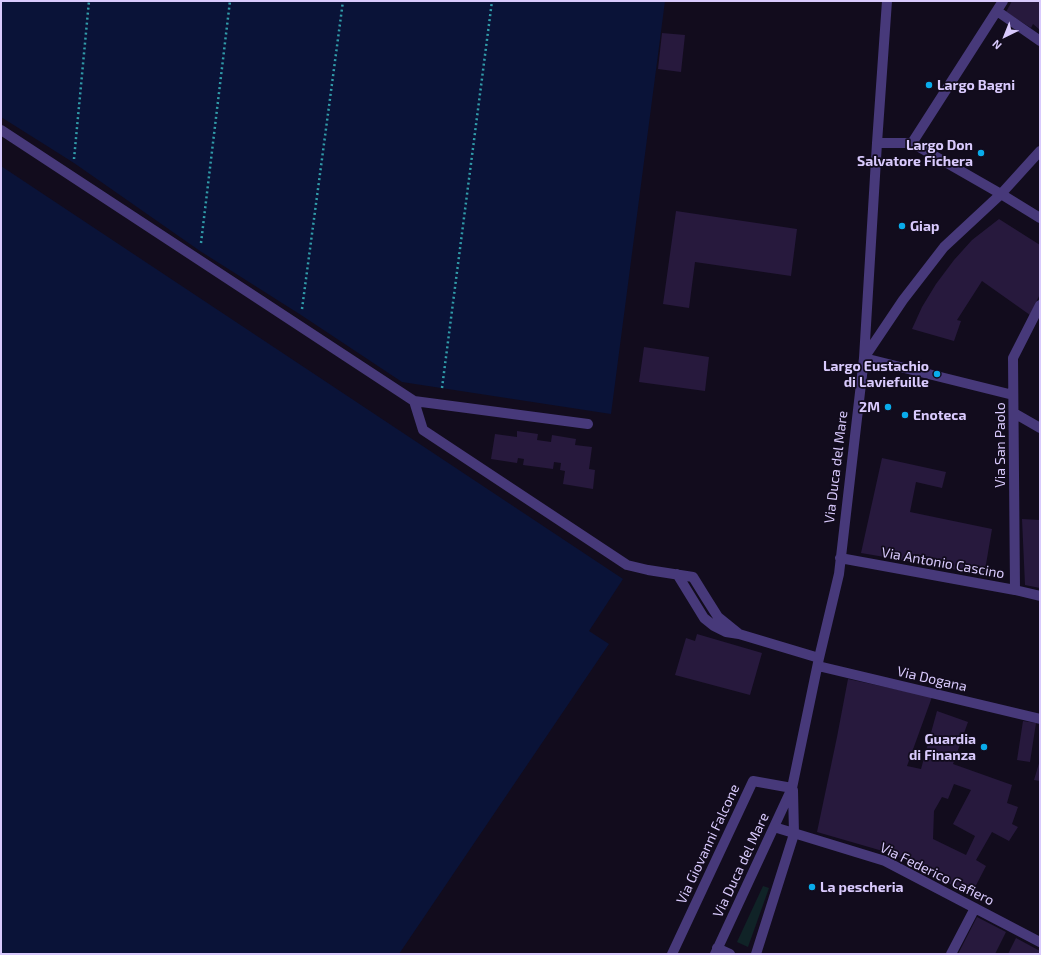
<!DOCTYPE html>
<html>
<head>
<meta charset="utf-8">
<style>
  body { margin:0 }
  #map { position:relative; width:1041px; height:955px; overflow:hidden; background:#120c1d; font-family:"Exo 2",sans-serif }
  canvas { display:block }
  .frame { position:absolute; inset:0; border:2px solid #d9cafd; pointer-events:none }
  .north { position:absolute; left:985px; top:16px; width:40px; height:40px; -webkit-text-stroke:3px #120c1d; paint-order:stroke; rotate:223deg; font-size:11px; font-weight:700; line-height:16px; text-align:center; color:#d9cafd }
  .north::after { content:''; display:block; margin:auto; width:14px; height:18px; background:#d9cafd; clip-path:polygon(50% 0,100% 100%,50% 72%,0 100%) }
</style>
</head>
<body>
<div id="map">
<canvas width="1041" height="955"></canvas>
<div class="frame"></div>
<div class="north">N</div>
</div>
<script>
const ctx = document.querySelector('canvas').getContext('2d');
ctx.lineJoin = 'round';
function fillPath(path, color) { ctx.fillStyle = color; ctx.fill(path, 'evenodd'); }
const shape = rows => new Path2D(rows.map(r => 'M' + r).join(''));
function strokePath(path, color, width, dash) { ctx.strokeStyle = color; ctx.lineWidth = width; ctx.lineCap = dash ? 'butt' : 'round'; ctx.setLineDash(dash || []); ctx.stroke(path); }
function label(font, color, halo, rows, align = 'center') {
  ctx.font = font + ' "Exo 2",sans-serif'; ctx.lineWidth = 3.5; ctx.setLineDash([]); ctx.textBaseline = 'middle'; ctx.strokeStyle = halo; ctx.fillStyle = color; for (const [text, x, y, turn = 0] of rows) {
    ctx.save(); ctx.translate(x, y); ctx.rotate((+turn || 0) * Math.PI / 180); ctx.textAlign = isNaN(turn) ? turn : align; if (halo) ctx.strokeText(text, 0, 0); ctx.fillText(text, 0, 0); ctx.restore();
  }
}
const green = shape([
  [763,886,769,888,748,947,737,942]
]);
const water = shape([
  [1,1,665,1,611,414,402,382,301,315,200,251,74,163,1,117],
  [1,166,623,579,589,631,609,644,399,954,1,954]
]);
const building = shape([
  [1012,1,1040,1,1040,30,1033,24,1031,28,1006,12],
  [662,33,685,35,681,72,658,69],
  [676,211,797,229,791,276,695,262,689,308,663,304],
  [999,219,1040,245,1040,294,1030,315,982,281,957,320,961,321,954,341,912,329,922,307,936,284,954,260,972,240],
  [644,347,709,357,705,391,639,382],
  [517,431,538,434,537,440,551,442,552,435,576,439,575,445,592,447,589,469,595,470,593,489,563,484,565,471,560,470,561,463,554,462,553,469,523,465,524,459,518,458,517,463,491,459,495,434,517,437],
  [882,458,946,472,942,488,916,482,910,512,992,529,984,576,934,565,935,558,915,554,914,562,861,553],
  [1022,519,1040,520,1040,588,1025,585],
  [697,634,762,653,750,695,675,675,686,638,695,641],
  [848,679,932,697,907,766,921,769,937,711,968,722,953,764,1012,785,1007,803,1018,807,1012,824,1018,827,1009,841,992,832,976,860,986,866,971,895,893,854,817,832,837,737],
  [954,784,971,790,953,824,975,836,966,855,933,839,934,811,942,797,948,799],
  [1023,721,1036,723,1030,762,1017,760],
  [1040,760,1040,781,1034,780],
  [977,917,1006,932,995,954,958,954],
  [1016,938,1040,951,1040,954,1008,954]
]);
const path = shape([
  [74,159,89,1],
  [201,243,230,1],
  [302,309,343,1],
  [442,388,492,1]
]);
const minor = shape([
  [997,11,1040,41],
  [1,130,414,401],
  [877,143,912,143,1001,194,1040,218],
  [912,143,1003,1],
  [1013,395,864,358,903,300,944,247,1001,194,1040,151],
  [1014,413,1040,428],
  [588,424,414,401,423,430,627,565,648,570,693,577,706,598,718,617,739,634],
  [840,558,1015,590,1040,596],
  [677,574,704,618,714,626,726,632,739,634,819,658],
  [1015,590,1013,358,1040,305],
  [818,666,1040,719],
  [774,827,885,861,1040,942],
  [717,948,730,954],
  [672,954,753,781,792,788],
  [715,954,792,788,819,658,839,574,864,358,877,143,887,1],
  [756,954,794,834,793,790],
  [951,954,975,908]
]);
const markers = [
  [929,85,4,"#09aceb"],
  [981,153,4,"#09aceb"],
  [902,226,4,"#09aceb"],
  [937,374,4,"#09aceb"],
  [888,407,4,"#09aceb"],
  [905,415,4,"#09aceb"],
  [984,747,4,"#09aceb"],
  [812,887,4,"#09aceb"]
];
const poiNames = [
  ["Largo Bagni",937,85],
  ["Largo Don",973,145,"right"],
  ["Salvatore Fichera",973,161,"right"],
  ["Giap",910,226],
  ["Largo Eustachio",929,366,"right"],
  ["di Laviefuille",929,382,"right"],
  ["2M",880,407,"right"],
  ["Enoteca",913,415],
  ["Guardia",976,739,"right"],
  ["di Finanza",976,755,"right"],
  ["La pescheria",820,887]
];
const streetNames = [
  ["Via San Paolo",1000,445,-90],
  ["Via Duca del Mare",836,467,-83],
  ["Via Antonio Cascino",943,563,10],
  ["Via Dogana",932,679,13],
  ["Via Giovanni Falcone",708,844,-65],
  ["Via Duca del Mare",741,865,-65],
  ["Via Federico Cafiero",937,874,26]
];
fillPath(green, '#102327');
fillPath(water, '#0a1338');
fillPath(building, '#27193d');
strokePath(path, '#319caa', 2.5, [2, 3]);
strokePath(minor, '#47397a', 10);
for (const [x, y, r, color] of markers) { const dot = new Path2D(); dot.arc(x, y, r, 0, 2 * Math.PI); ctx.fillStyle = color; ctx.fill(dot); strokePath(dot, '#120c1d', 1.5); }
label('bold 14px', '#d9cafd', '#120c1d', poiNames, 'left');
label('14px', '#d9cafd', '#120c1d', streetNames);
</script>
</body>
</html>
